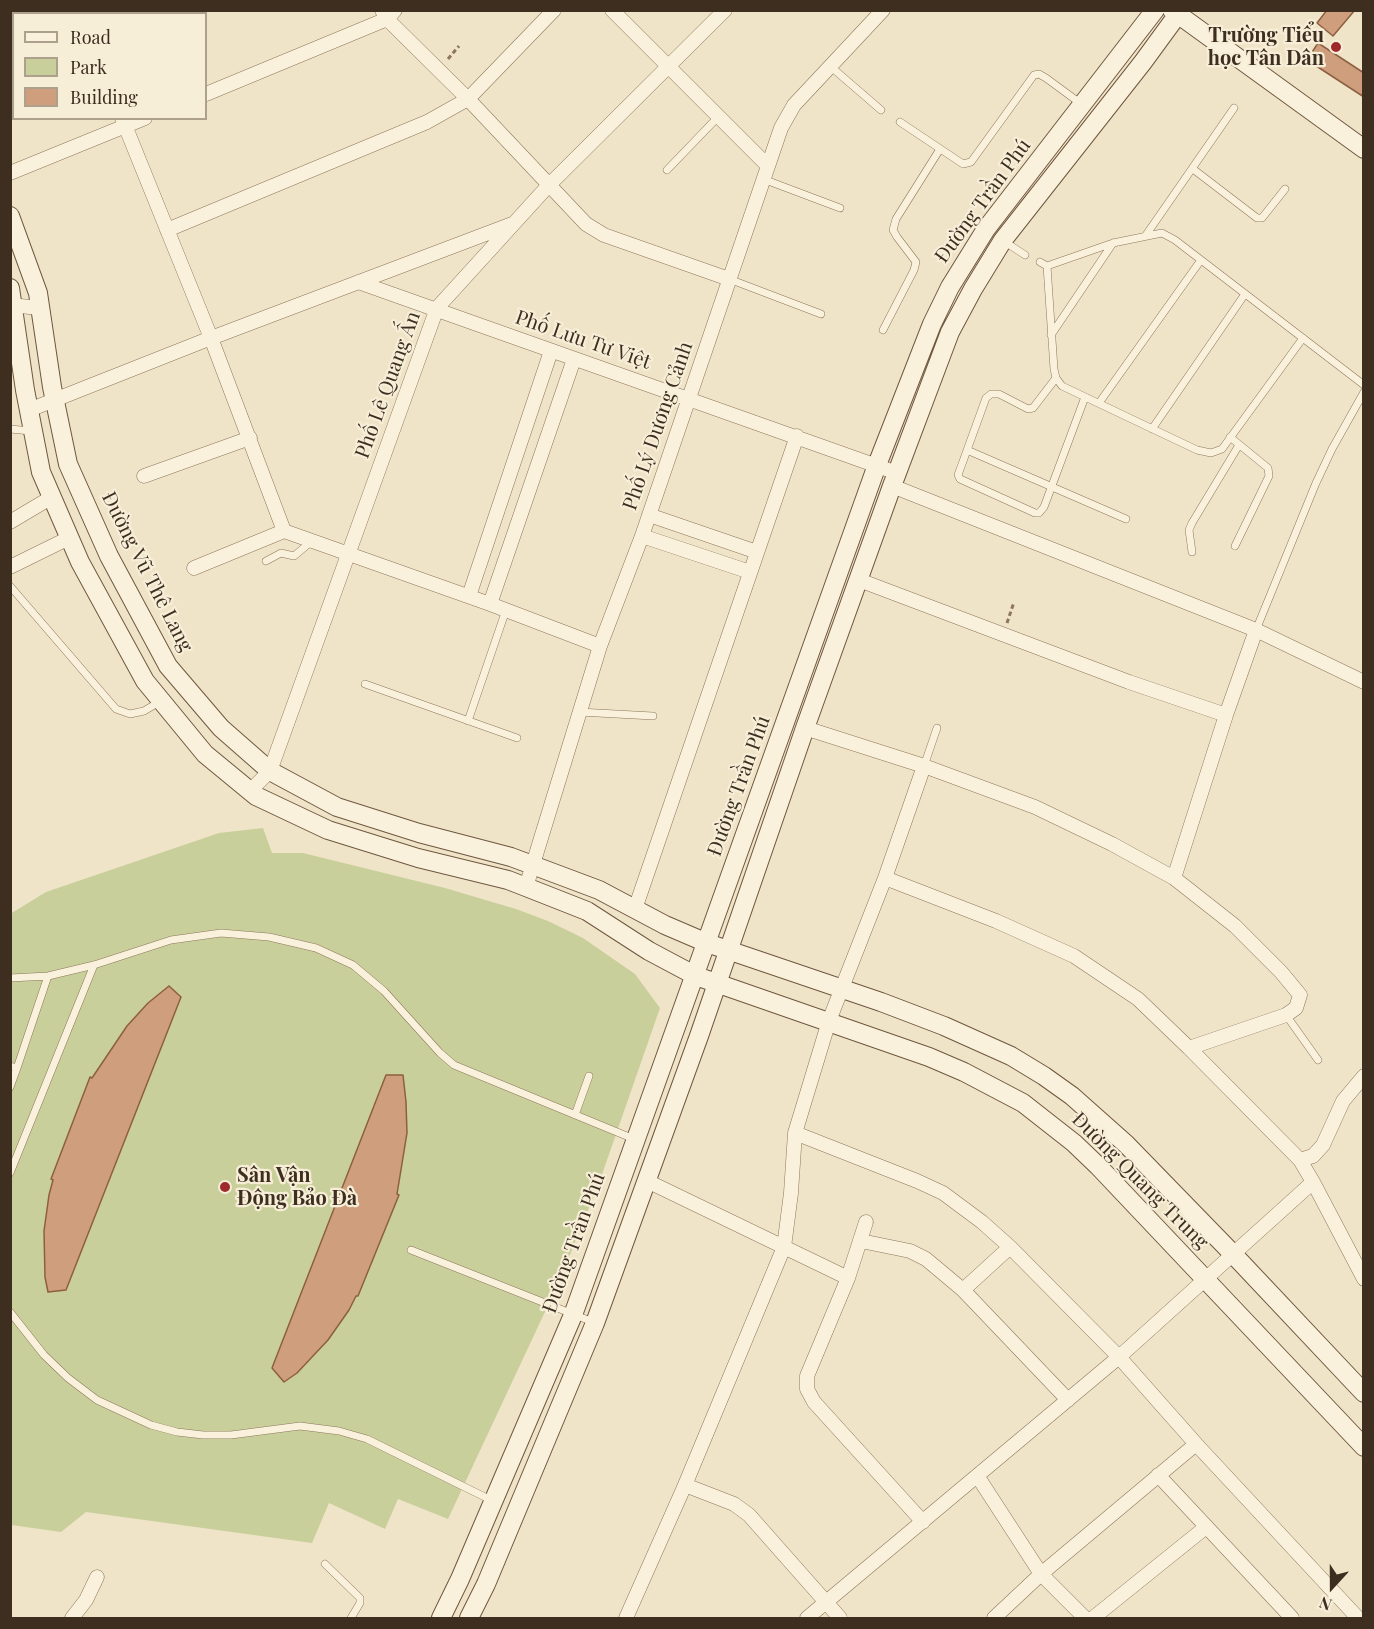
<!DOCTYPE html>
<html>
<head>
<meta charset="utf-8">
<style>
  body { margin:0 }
  #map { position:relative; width:1374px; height:1629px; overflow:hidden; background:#f0e4c8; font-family:"Playfair Display",serif }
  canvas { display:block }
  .frame { position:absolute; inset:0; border:12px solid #3d2e20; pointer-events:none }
  .legend { position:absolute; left:12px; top:12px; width:195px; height:108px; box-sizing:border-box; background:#f7eed8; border:2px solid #ada18e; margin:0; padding:8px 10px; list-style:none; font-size:18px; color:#3d2e20 }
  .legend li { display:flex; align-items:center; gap:12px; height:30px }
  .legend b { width:30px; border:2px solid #ada18e }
  .north { position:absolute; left:1302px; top:1557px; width:60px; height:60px; -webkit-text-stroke:4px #f7eed8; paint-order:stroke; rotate:201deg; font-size:16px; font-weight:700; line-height:24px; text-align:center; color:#3d2e20 }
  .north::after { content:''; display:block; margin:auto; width:21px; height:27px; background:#3d2e20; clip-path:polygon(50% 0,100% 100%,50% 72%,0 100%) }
</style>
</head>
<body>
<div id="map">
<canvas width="1374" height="1629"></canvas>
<div class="frame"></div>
<ul class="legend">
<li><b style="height:8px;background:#faf1dc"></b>Road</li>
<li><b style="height:16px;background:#c9cf9b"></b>Park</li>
<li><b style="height:16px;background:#cf9f7d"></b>Building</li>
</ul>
<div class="north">N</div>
</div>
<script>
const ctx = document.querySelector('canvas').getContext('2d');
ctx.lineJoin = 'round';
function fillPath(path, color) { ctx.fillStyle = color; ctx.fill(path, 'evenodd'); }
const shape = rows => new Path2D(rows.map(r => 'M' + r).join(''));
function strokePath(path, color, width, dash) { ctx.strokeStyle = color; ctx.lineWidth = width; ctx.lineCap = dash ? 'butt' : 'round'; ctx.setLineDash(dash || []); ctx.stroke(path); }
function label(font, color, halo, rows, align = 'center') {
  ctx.font = font + ' "Playfair Display",serif'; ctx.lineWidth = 4.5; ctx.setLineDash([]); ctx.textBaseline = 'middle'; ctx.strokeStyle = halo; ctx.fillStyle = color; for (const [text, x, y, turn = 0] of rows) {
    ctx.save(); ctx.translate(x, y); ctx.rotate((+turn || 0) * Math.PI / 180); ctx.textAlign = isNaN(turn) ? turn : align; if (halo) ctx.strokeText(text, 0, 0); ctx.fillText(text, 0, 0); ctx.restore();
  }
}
const green = shape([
  [263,828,272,853,303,853,445,888,516,909,548,921,583,938,635,974,660,1008,598,1186,558,1284,448,1519,398,1499,385,1529,329,1503,312,1543,86,1512,61,1532,11,1525,10,914,46,892,219,833]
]);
const building = shape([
  [1327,10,1355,10,1333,36,1317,23,1327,10],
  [1318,43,1364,73,1364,97,1307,60,1318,43],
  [169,986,181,997,66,1290,48,1292,45,1277,44,1231,49,1195,53,1180,51,1179,90,1077,92,1078,127,1026,148,1003,169,986],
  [386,1075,403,1075,406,1102,407,1133,397,1194,399,1195,358,1296,356,1296,349,1310,328,1340,297,1373,284,1382,272,1368,386,1075]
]);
const path = shape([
  [448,59,459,46],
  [1007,623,1014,602]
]);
const lane = shape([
  [830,66,881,110],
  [900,122,963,164,971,162,1034,75,1039,74,1046,78,1080,103],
  [1193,169,1257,218,1262,218,1285,189],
  [667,170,718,117],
  [763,179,840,208],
  [1146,235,1234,108],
  [1005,242,1025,255],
  [1040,262,1047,266,1113,243,1162,233,1175,240,1364,385],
  [1047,266,1054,369,1056,378,1062,386,1197,450,1211,453,1222,449,1303,338],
  [729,279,821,314],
  [883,330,914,270,916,262,897,237,893,230,896,219,940,149],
  [1051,335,1113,243],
  [1056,378,1033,408,1028,409,999,394,991,394,986,398,958,475,960,479,1035,513,1039,513,1044,507,1085,397],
  [1099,403,1201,260],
  [10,429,31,431],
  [1152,429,1245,294],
  [1230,437,1268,468,1269,476,1235,546],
  [967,450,1126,519],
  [1192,552,1189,530,1192,523,1239,445],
  [266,561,281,553,294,556,312,541],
  [10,586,116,709,130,714,144,711,159,702],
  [1256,630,1316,483,1332,449,1364,392],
  [365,684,517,738],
  [579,712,653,716],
  [468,721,506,610],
  [924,766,937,728],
  [10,978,48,976,94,965,171,940,221,933,269,937,316,948,353,965,384,991,440,1053,454,1065,634,1139],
  [1286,1015,1318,1060],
  [10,1066,17,1068,10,1087],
  [17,1068,48,976],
  [575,1115,589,1076],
  [10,1173,94,965],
  [411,1250,593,1322],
  [10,1312,44,1355,68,1378,97,1400,151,1425,177,1432,203,1435,231,1435,300,1426,339,1431,367,1439,493,1501],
  [325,1564,360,1598,360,1603,351,1618]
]);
const street = shape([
  [78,10,79,14],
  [382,10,387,19,468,99,586,224,604,235,729,279],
  [612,10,767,165],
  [110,14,118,10],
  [206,94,387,19,395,10],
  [122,118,211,338,284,531],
  [10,173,145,118],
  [167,230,427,122,468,99,554,10],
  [358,282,897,473],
  [10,305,40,308],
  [29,410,211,338,512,224],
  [144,476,250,438],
  [892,486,1256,630,1226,715,1174,878],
  [649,515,757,552],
  [10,522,52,497],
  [642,536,750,572],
  [10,567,69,538],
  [194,568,284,531,490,604,600,646],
  [859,580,1129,682,1226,715],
  [469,596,551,351],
  [490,604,574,359],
  [1256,630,1364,682],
  [805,728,924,766,1035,807,1112,844,1174,878,1235,926,1281,972,1300,995,1296,1008,1286,1015,1189,1048],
  [250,791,270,771,437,308,548,186,725,10],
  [885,878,996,921,1074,956,1138,999,1189,1048,1300,1160,1313,1182,1364,1279],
  [526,887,600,646,642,536,781,128,794,105,883,10],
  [635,909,797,436],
  [795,1133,917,1181,943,1193,982,1222,1010,1247,1119,1357,1196,1444,1358,1618],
  [1300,1160,1313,1156,1323,1145,1343,1101,1364,1076],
  [647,1181,848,1278],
  [866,1222,848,1278,807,1376,807,1389,814,1402,923,1522],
  [861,1241,910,1251,926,1259,963,1290,1068,1400],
  [963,1290,1010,1247],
  [1158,1475,1292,1618],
  [978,1477,1041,1574,1085,1618],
  [685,1485,734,1504,749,1515,840,1618],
  [72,1618,86,1600,97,1577],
  [626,1618,685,1485,784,1247,791,1193,795,1133,829,1021,885,878,924,766],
  [807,1618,1119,1357,1313,1182],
  [994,1618,1041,1574,1196,1444],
  [1093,1618,1206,1527]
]);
const secondary = shape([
  [1172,10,1364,149],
  [10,216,38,293,52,387,68,464,109,556,168,666,221,728,270,771,337,807,419,833,511,857,599,890,665,925,707,943,881,1002,944,1026,1011,1056,1044,1076,1072,1096,1126,1144,1232,1253,1364,1393],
  [10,288,25,390,41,472,80,562,145,681,205,754,256,796,328,830,418,858,508,880,526,887,587,911,649,951,696,976,929,1057,964,1072,1023,1103,1074,1143,1098,1166,1364,1447],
  [441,1618,460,1579,573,1315,877,465,932,324,950,287,986,229,1155,10],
  [469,1618,486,1584,595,1323,699,1036,805,728,892,486,950,332,973,289,1003,240,1143,62,1181,10]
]);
const markers = [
  [1336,47,6,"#9e2a2b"],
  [225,1187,6,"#9e2a2b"]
];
const poiNames = [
  ["Trường Tiểu",1324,36],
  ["học Tân Dân",1324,59],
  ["Sân Vận",237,1176,"left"],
  ["Động Bảo Đà",237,1199,"left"]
];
const streetNames = [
  ["Đường Trần Phú",983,201,-54],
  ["Phố Lưu Tư Việt",583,340,19],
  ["Phố Lê Quang Ấn",388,385,-70],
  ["Phố Lý Dương Cảnh",658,426,-71],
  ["Đường Vũ Thê Lang",147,572,63],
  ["Đường Trần Phú",739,786,-70],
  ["Đường Quang Trung",1140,1181,45],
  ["Đường Trần Phú",574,1243,-70]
];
fillPath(green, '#c9cf9b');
fillPath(building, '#cf9f7d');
strokePath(building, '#8d5f41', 1.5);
strokePath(lane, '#8d765c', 8);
strokePath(street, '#8d765c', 15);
strokePath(secondary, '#6f573f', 20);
strokePath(path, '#8d765c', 3, [4.5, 3]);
strokePath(lane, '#faf1dc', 7);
strokePath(street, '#faf1dc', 14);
strokePath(secondary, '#faf1dc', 18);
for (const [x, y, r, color] of markers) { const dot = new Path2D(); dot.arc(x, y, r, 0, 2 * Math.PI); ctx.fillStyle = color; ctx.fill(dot); strokePath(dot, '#f7eed8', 2); }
label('bold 20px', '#3d2e20', '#f7eed8', poiNames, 'right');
label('20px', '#3d2e20', '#f7eed8', streetNames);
</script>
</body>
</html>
